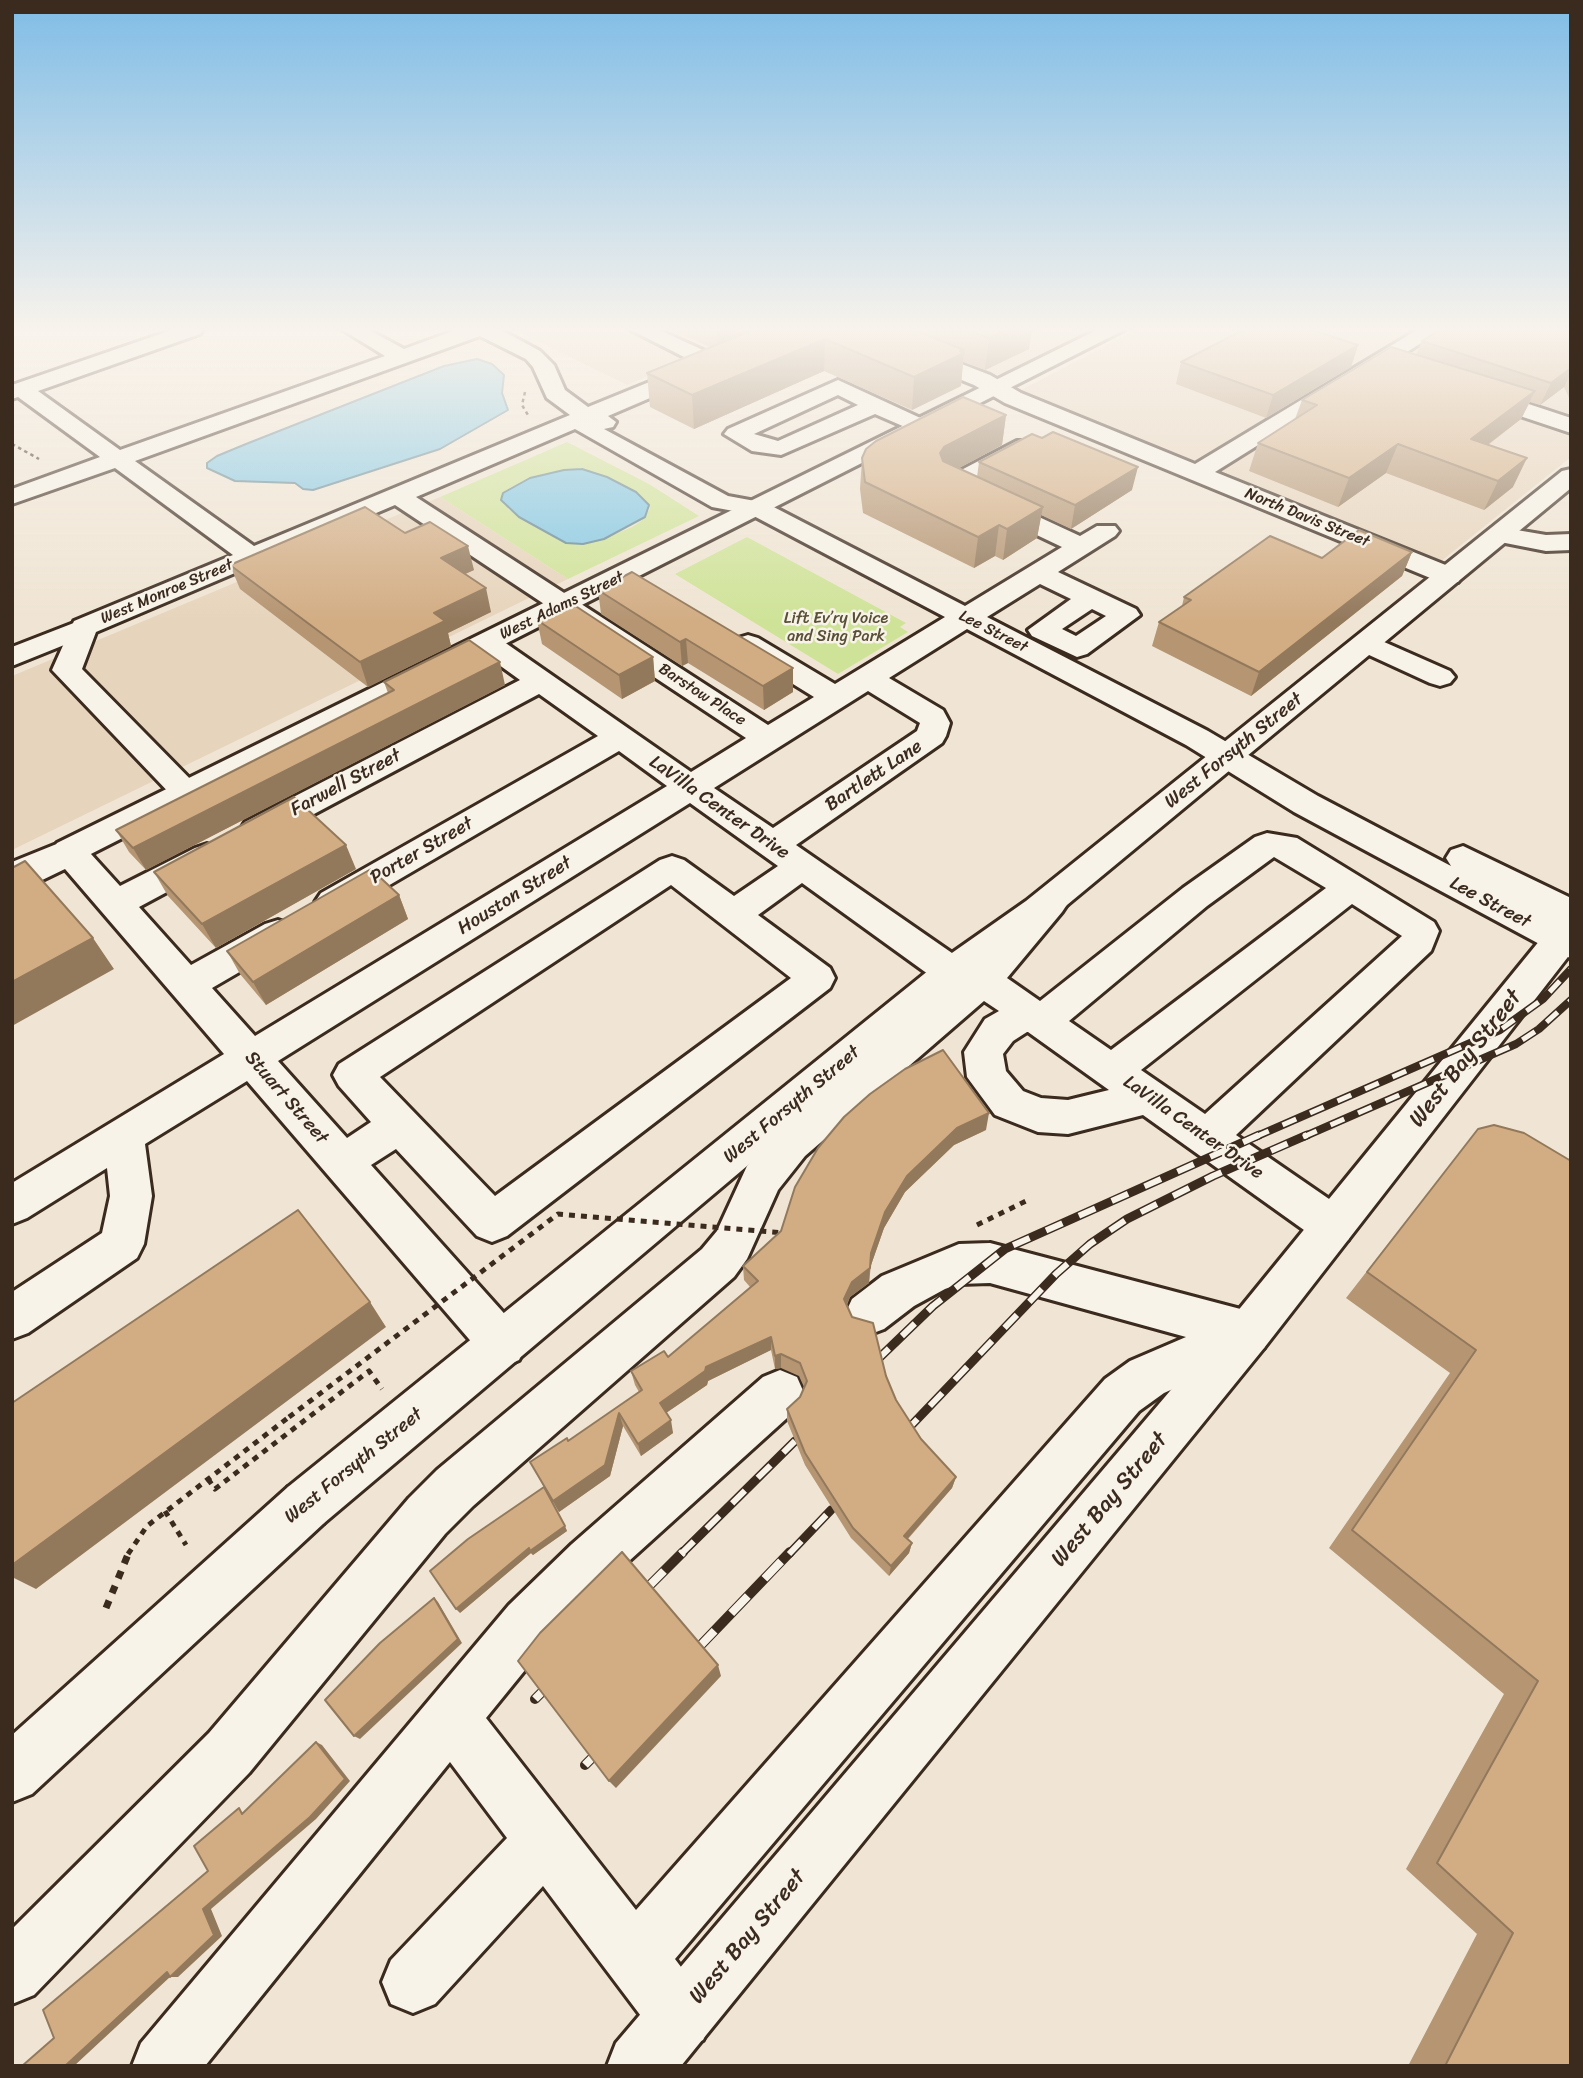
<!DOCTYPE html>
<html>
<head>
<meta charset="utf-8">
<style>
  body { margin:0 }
  #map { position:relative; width:1583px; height:2078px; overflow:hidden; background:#f0e5d4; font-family:Sriracha,sans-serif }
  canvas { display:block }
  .frame { position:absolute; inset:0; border:14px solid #3b2a1e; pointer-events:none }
</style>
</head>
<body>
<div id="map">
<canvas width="1583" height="2078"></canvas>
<div class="frame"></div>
</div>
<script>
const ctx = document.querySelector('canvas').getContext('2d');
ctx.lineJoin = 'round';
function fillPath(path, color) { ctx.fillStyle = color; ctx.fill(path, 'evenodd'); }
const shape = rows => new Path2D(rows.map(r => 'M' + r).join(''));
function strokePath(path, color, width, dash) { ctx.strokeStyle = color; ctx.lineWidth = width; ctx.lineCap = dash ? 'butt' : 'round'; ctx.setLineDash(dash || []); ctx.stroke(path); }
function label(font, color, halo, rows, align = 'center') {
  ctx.font = font + ' Sriracha,sans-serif'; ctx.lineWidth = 5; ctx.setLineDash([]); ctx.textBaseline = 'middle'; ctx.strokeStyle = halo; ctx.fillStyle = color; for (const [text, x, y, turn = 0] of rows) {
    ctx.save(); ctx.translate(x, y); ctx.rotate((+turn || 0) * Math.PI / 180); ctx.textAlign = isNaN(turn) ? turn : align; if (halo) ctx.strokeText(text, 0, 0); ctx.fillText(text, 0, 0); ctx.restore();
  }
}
const built = shape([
  [515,330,759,330,627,385],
  [869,330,1095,330,1007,373,993,375,979,373],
  [1136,330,1571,330,1571,457,1440,562,1017,392],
  [440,497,568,579,12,850,12,676]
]);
const green = shape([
  [567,442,649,484,699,516,568,579,440,497],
  [573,469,590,471,615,480,640,496,650,509,641,521,632,527,604,539,583,544,566,543,508,509,510,488,530,478],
  [747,537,906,623,900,627,908,632,838,674,675,574]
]);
const water = shape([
  [477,359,492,364,504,375,502,393,508,410,440,449,313,490,303,489,295,483,235,481,207,468,207,463,217,456,246,444,444,366,477,359],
  [582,469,607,477,636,492,649,505,645,517,604,539,583,544,566,543,519,517,501,500,503,493,530,478,564,470,582,469]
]);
const pathFar2 = shape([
  [525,392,522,405,528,415],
  [12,444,39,459]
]);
const pathFar1 = shape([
  [977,1225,1028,1200],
  [208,1479,215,1489,369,1371,382,1389],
  [165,1511,186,1545],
  [128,1554,147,1526,289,1417]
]);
const path = shape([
  [106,1608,129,1552]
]);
const minor = shape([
  [172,330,203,330,200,334,38,391,120,450,385,356,343,330,369,330,404,349,456,330,501,330,540,351,554,365,565,390,588,407,696,363,631,330,659,330,714,355,773,330,802,330,799,334,608,416,616,422,613,427,604,429,728,496,766,503,965,606,1062,547,942,490,939,485,942,480,1017,441,1033,441,1037,446,1033,451,970,485,1080,536,1097,526,1115,526,1119,531,1115,536,1058,572,1136,609,1140,615,1087,654,1077,657,1032,636,1028,630,1071,599,1040,584,987,617,1208,731,1318,796,1451,866,1446,858,1451,850,1463,846,1571,898,1571,927,1562,924,1571,929,1571,958,1558,954,1294,812,1186,745,967,629,889,678,943,710,950,723,946,736,942,743,796,845,965,962,970,971,1038,894,1050,890,1062,894,1068,903,1062,912,1007,978,1040,1001,1183,888,1255,837,1267,833,1297,838,1434,922,1439,931,1431,951,1236,1135,1348,1212,1355,1226,1348,1240,1333,1245,1318,1240,1143,1115,1068,1134,1038,1132,995,1115,967,1077,964,1052,985,1019,999,1011,984,1001,805,1156,778,1190,747,1259,734,1277,473,1506,445,1534,249,1773,34,1995,12,2004,12,1929,209,1733,409,1498,437,1470,702,1249,717,1231,747,1166,775,1132,952,986,939,982,802,883,758,915,830,968,835,978,830,988,507,1236,492,1242,477,1236,396,1149,371,1165,519,1330,526,1345,519,1360,503,1367,487,1360,247,1081,145,1144,152,1196,144,1244,137,1258,28,1333,12,1339,12,1292,102,1233,110,1196,107,1168,27,1218,12,1224,12,1183,224,1054,65,869,34,884,22,881,17,872,22,863,69,839,81,843,120,886,195,848,207,844,219,848,224,856,219,864,139,907,191,965,265,924,278,920,291,924,296,933,291,942,212,988,255,1036,667,786,619,751,345,911,333,915,321,911,315,902,321,893,598,736,539,694,269,838,257,841,245,838,240,830,245,822,520,680,477,649,473,643,477,637,487,634,497,637,691,772,746,738,395,505,96,632,82,669,203,792,198,800,187,803,176,800,52,670,74,621,233,555,115,468,12,504,12,489,100,457,18,397,12,399,12,385,172,330],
  [480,336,526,359,533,367,547,398,570,415,254,546,135,461,480,336],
  [575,429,712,507,750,514,945,617,835,684,758,638,748,635,738,638,734,644,738,650,814,697,768,725,416,497,575,429],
  [1092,609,1106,616,1076,636,1062,629,1092,609],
  [868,691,920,723,917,731,773,828,714,788,868,691],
  [690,803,778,866,734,896,684,860,672,856,660,860,339,1064,333,1075,339,1086,371,1122,347,1138,278,1061,690,803],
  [1274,857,1326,888,1111,1050,1069,1021,1207,906,1274,857],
  [671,885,791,978,495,1196,380,1077,671,885],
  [1352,904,1402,936,1205,1114,1141,1070,1352,904],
  [1027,1032,1028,1032,1109,1090,1068,1100,1041,1098,1023,1091,1006,1071,1003,1054,1013,1041,1027,1032],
  [845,330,874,330,990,375,1021,393,1195,464,1417,330,1442,330,1215,472,1458,570,1462,576,1458,582,1440,582,1005,403,974,385,848,334,845,330],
  [838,380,929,422,933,427,929,432,921,434,875,414,781,455,752,451,724,434,728,429,838,380],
  [838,395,858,405,778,441,754,434,838,395],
  [1477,387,1571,418,1571,433,1469,399,1466,394,1477,387],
  [1499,527,1546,535,1571,534,1571,550,1546,551,1490,540,1486,535,1490,530,1499,527],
  [1366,634,1450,671,1455,677,1450,683,1440,686,1430,683,1356,649,1352,643,1356,637,1366,634],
  [990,1243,1248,1311,1264,1318,1271,1333,1264,1348,1164,1393,1139,1411,675,1959,703,1996,713,2018,703,2040,681,2050,659,2040,543,1886,435,2004,413,2013,391,2004,382,1982,391,1960,507,1838,450,1762,205,2066,132,2066,141,2043,509,1605,572,1544,763,1377,780,1370,797,1377,804,1393,797,1409,608,1580,547,1643,486,1718,636,1910,1105,1379,1130,1361,1186,1337,990,1283,959,1284,945,1289,914,1306,884,1329,868,1335,852,1329,845,1314,852,1299,882,1276,959,1244,990,1243]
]);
const major = shape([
  [1097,330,1124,330,81,859,69,863,57,859,52,851,57,843,1097,330],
  [1571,469,1571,488,1050,919,965,982,324,1523,306,1530,288,1523,281,1505,288,1487,939,962,1026,901,1562,471,1571,469],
  [1571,914,1571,953,1264,1348,681,2066,607,2066,616,2043,1232,1318,1558,918,1571,914]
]);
const highway = shape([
  [84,619,94,621,98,627,94,633,12,666,12,647,84,619],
  [69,839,81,843,86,851,81,859,12,888,12,862,69,839],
  [306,1480,324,1487,331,1505,324,1523,32,1794,12,1802,12,1735,288,1487,306,1480]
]);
const railFar2 = shape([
  [1255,1137,1500,1030,1543,999,1571,969],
  [1303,1137,1516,1044,1539,1029,1571,1000]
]);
const railFar1 = shape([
  [876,1361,933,1306,1005,1249,1259,1135],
  [905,1432,1056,1274,1090,1244,1127,1219,1213,1176,1307,1135],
  [681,1554,795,1441],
  [789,1554,831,1510]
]);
const rail = shape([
  [647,1588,683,1552],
  [698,1648,790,1552],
  [535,1699,543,1691],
  [585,1765,593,1757]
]);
const pathBridge = shape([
  [289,1417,558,1214,783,1233]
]);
const wall = shape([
  [672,330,1032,330,1029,349,985,370,963,362,961,386,912,410,824,371,694,429,650,407,647,373,710,347],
  [1571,330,1571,402,1564,387,1540,405,1530,402,1521,419,1488,445,1513,487,1484,510,1386,473,1338,507,1249,471,1258,443,1295,419,1302,400,1416,355,1422,341],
  [1358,345,1351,367,1266,418,1176,384,1181,362],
  [1006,415,1002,445,959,468,977,477,979,462,1132,490,1071,529,1041,515,1037,538,1003,560,995,556,974,568,863,513,860,489,862,458],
  [405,533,474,570,465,574,491,612,448,633,451,646,368,687,240,589,230,565],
  [1412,552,1402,576,1251,696,1152,646,1159,622,1182,606,1184,597,1322,558],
  [598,590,793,668,793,692,764,710,688,663,682,666,601,614],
  [537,620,653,657,655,681,622,699,542,644],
  [384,682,505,685,146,870,129,852,116,830,388,693],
  [356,869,216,948,168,896,154,872],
  [399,895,408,919,266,1005,240,974,227,951],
  [1478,1129,1571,1161,1571,2066,1408,2066,1477,1934,1406,1869,1504,1694,1329,1548,1450,1373,1346,1298],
  [986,1130,954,1145,905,1192,884,1228,871,1265,869,1283,850,1297,847,1305,852,1317,886,1376,896,1400,921,1439,956,1477,952,1488,908,1539,912,1543,909,1553,889,1576,851,1538,805,1465,787,1421,787,1409,800,1397,804,1387,799,1376,781,1368,775,1369,771,1350,708,1381,707,1385,666,1413,673,1433,641,1456,623,1426,610,1476,559,1512,545,1490,567,1531,533,1555,531,1553,460,1613,544,1487,530,1462,568,1441,639,1392,635,1385,631,1371,668,1357,750,1287,744,1280,743,1266,781,1231,795,1187]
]);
const shadedWall = shape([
  [717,330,741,330,741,341,718,351],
  [1005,330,1032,330,1029,349,985,370,989,338],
  [825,339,824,371,694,429,692,395],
  [1358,345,1351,367,1266,418,1273,395],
  [964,350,961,386,912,410,914,377],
  [1571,368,1571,373,1564,387,1540,405,1551,383],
  [1535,391,1521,419,1458,467,1471,439],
  [1006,415,1002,445,941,478,940,453,944,447],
  [1398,444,1386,473,1338,507,1349,478],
  [1527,458,1513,487,1484,510,1498,481],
  [1138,467,1132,490,1071,529,1075,505],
  [1043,507,1037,538,1003,560,1007,529],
  [999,525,995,556,974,568,978,537],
  [468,546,474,570,447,582,441,558],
  [1412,552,1402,576,1251,696,1259,672],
  [486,588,491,612,448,633,451,646,368,687,360,662,434,613],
  [686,639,688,663,682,666,680,642],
  [653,657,655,681,622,699,619,675],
  [500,662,505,685,146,870,133,848],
  [793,668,793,692,764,710,763,686],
  [346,845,356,869,216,948,202,924],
  [399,895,408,919,266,1005,253,982],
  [93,938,114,969,12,1026,12,982],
  [989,1113,986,1130,954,1145,905,1192,884,1228,870,1268,871,1253,885,1212,907,1176,957,1128],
  [870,1268,869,1283,850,1297,843,1313,844,1299,852,1282],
  [370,1302,386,1327,36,1589,12,1577,12,1565],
  [771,1337,771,1350,708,1381,707,1385,663,1415,660,1403,706,1367],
  [781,1354,781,1368,775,1369,775,1356],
  [619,1413,623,1426,610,1476,559,1512,553,1501],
  [671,1420,673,1433,641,1456,638,1444],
  [956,1477,952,1488,901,1546,904,1536],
  [565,1526,567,1531,533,1555,531,1553,460,1613,456,1609,529,1548],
  [912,1543,909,1553,889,1576,891,1566],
  [434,1598,438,1602,462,1643,360,1739,354,1736],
  [718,1665,721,1676,616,1788,609,1781],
  [316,1742,322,1745,350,1781,316,1819,211,1909,222,1936,178,1977,170,1977,74,2066,65,2066,203,1909]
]);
const building = shape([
  [744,330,914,330,964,350,960,351,964,353,914,377,825,339,692,395,647,373,748,332,744,330],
  [969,330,1005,330,989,338,969,330],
  [1243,330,1312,330,1358,345,1273,395,1181,362,1243,330],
  [1439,330,1571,330,1571,368,1551,383,1422,341,1439,330],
  [1391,347,1535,391,1471,439,1527,458,1498,481,1398,444,1349,478,1258,443,1317,405,1302,400,1391,347],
  [963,397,1006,415,944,447,940,453,943,461,1043,507,1007,529,999,525,978,537,865,482,862,458,866,449,876,441,963,397],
  [1053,432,1138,467,1075,505,979,462,1032,434,1042,438,1053,432],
  [365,507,405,533,430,522,468,546,441,558,486,588,434,613,445,621,360,662,230,565,365,507],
  [1359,530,1412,552,1259,672,1159,622,1191,600,1184,597,1270,536,1322,558,1359,530],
  [632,572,793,668,763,686,686,639,680,642,598,590,632,572],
  [571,603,653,657,619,675,537,620,571,603],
  [469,640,500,662,133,848,116,830,394,690,384,682,469,640],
  [294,797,346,845,202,924,154,872,294,797],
  [25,861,93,938,12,982,12,868,25,861],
  [371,869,399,895,253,982,227,951,371,869],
  [943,1050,989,1113,957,1128,907,1176,885,1212,871,1253,870,1268,852,1282,844,1299,852,1317,873,1323,886,1376,896,1400,921,1439,956,1477,904,1536,912,1543,891,1566,853,1528,805,1453,787,1409,800,1397,807,1381,800,1363,781,1354,775,1356,771,1337,706,1367,705,1371,660,1403,671,1420,638,1444,619,1413,605,1465,553,1501,530,1462,567,1438,568,1441,642,1390,631,1371,664,1351,668,1357,758,1281,743,1266,781,1231,795,1187,818,1148,844,1117,870,1094,905,1069,943,1050],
  [1494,1125,1524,1133,1571,1161,1571,2066,1445,2066,1513,1933,1437,1863,1538,1681,1352,1530,1476,1350,1367,1272,1478,1129,1494,1125],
  [298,1210,370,1302,12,1565,12,1403,298,1210],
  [544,1487,565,1526,530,1551,529,1548,456,1609,430,1571,468,1539,544,1487],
  [622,1552,718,1665,609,1781,518,1661,540,1633,622,1552],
  [434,1598,458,1639,354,1736,325,1700,380,1643,434,1598],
  [316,1742,345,1779,310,1817,203,1909,214,1935,170,1977,167,1972,65,2066,22,2066,54,2038,43,2010,208,1871,194,1846,239,1808,242,1814,316,1742]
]);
const farStreetnames = [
  ["North Davis Street",1307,518,22],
  ["West Monroe Street",167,592,-23],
  ["West Adams Street",562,606,-26],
  ["Lee Street",993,632,27],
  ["Barstow Place",702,695,33]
];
const farParknames = [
  ["Lift Ev’ry Voice",836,619],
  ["and Sing Park",836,637]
];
const streetNames = [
  ["West Forsyth Street",1234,751,-39],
  ["Bartlett Lane",874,776,-34],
  ["Farwell Street",346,783,-28],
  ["LaVilla Center Drive",719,808,35],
  ["Porter Street",422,851,-30],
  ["Houston Street",515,896,-32],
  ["Lee Street",1490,903,28],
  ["Stuart Street",286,1098,49],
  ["West Forsyth Street",792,1105,-40],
  ["LaVilla Center Drive",1193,1128,35],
  ["West Forsyth Street",354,1466,-39]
];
const nearStreetnames = [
  ["West Bay Street",1466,1059,-52],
  ["West Bay Street",1110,1500,-50],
  ["West Bay Street",748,1937,-50]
];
fillPath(built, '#e7d4bc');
fillPath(green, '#cfe398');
fillPath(water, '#83c8e4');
strokePath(water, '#668995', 2);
strokePath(minor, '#3b2a1e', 6);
strokePath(major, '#3b2a1e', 6);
strokePath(highway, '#3b2a1e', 6);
strokePath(pathFar2, '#3b2a1e', 2.5, [3.5, 3.5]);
strokePath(pathFar1, '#3b2a1e', 5, [6, 6]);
strokePath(path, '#3b2a1e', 7, [8, 8]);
fillPath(minor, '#f7f3e8');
fillPath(major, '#f7f3e8');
fillPath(highway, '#f7f3e8');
strokePath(railFar2, '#3b2a1e', 8);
strokePath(railFar1, '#3b2a1e', 9);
strokePath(rail, '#3b2a1e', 10);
strokePath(railFar2, '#f7f3e8', 5, [15]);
strokePath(railFar1, '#f7f3e8', 6, [18]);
strokePath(rail, '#f7f3e8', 8, [24]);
strokePath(pathBridge, '#3b2a1e', 5, [6, 6]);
fillPath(wall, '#b59572');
fillPath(shadedWall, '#93795c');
fillPath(building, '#d2ad84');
strokePath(building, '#93795c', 2);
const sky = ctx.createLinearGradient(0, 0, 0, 621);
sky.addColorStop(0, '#7fbce6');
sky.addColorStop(0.53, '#f8f3ec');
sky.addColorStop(1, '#f8f3ec00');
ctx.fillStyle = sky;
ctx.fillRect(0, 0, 1583, 621);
label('16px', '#3b2a1e', '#f7f3e8', farStreetnames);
label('16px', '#594f36', '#f7f3e8', farParknames);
label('19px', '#3b2a1e', '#f7f3e8', streetNames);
label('23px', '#3b2a1e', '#f7f3e8', nearStreetnames);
</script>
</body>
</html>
